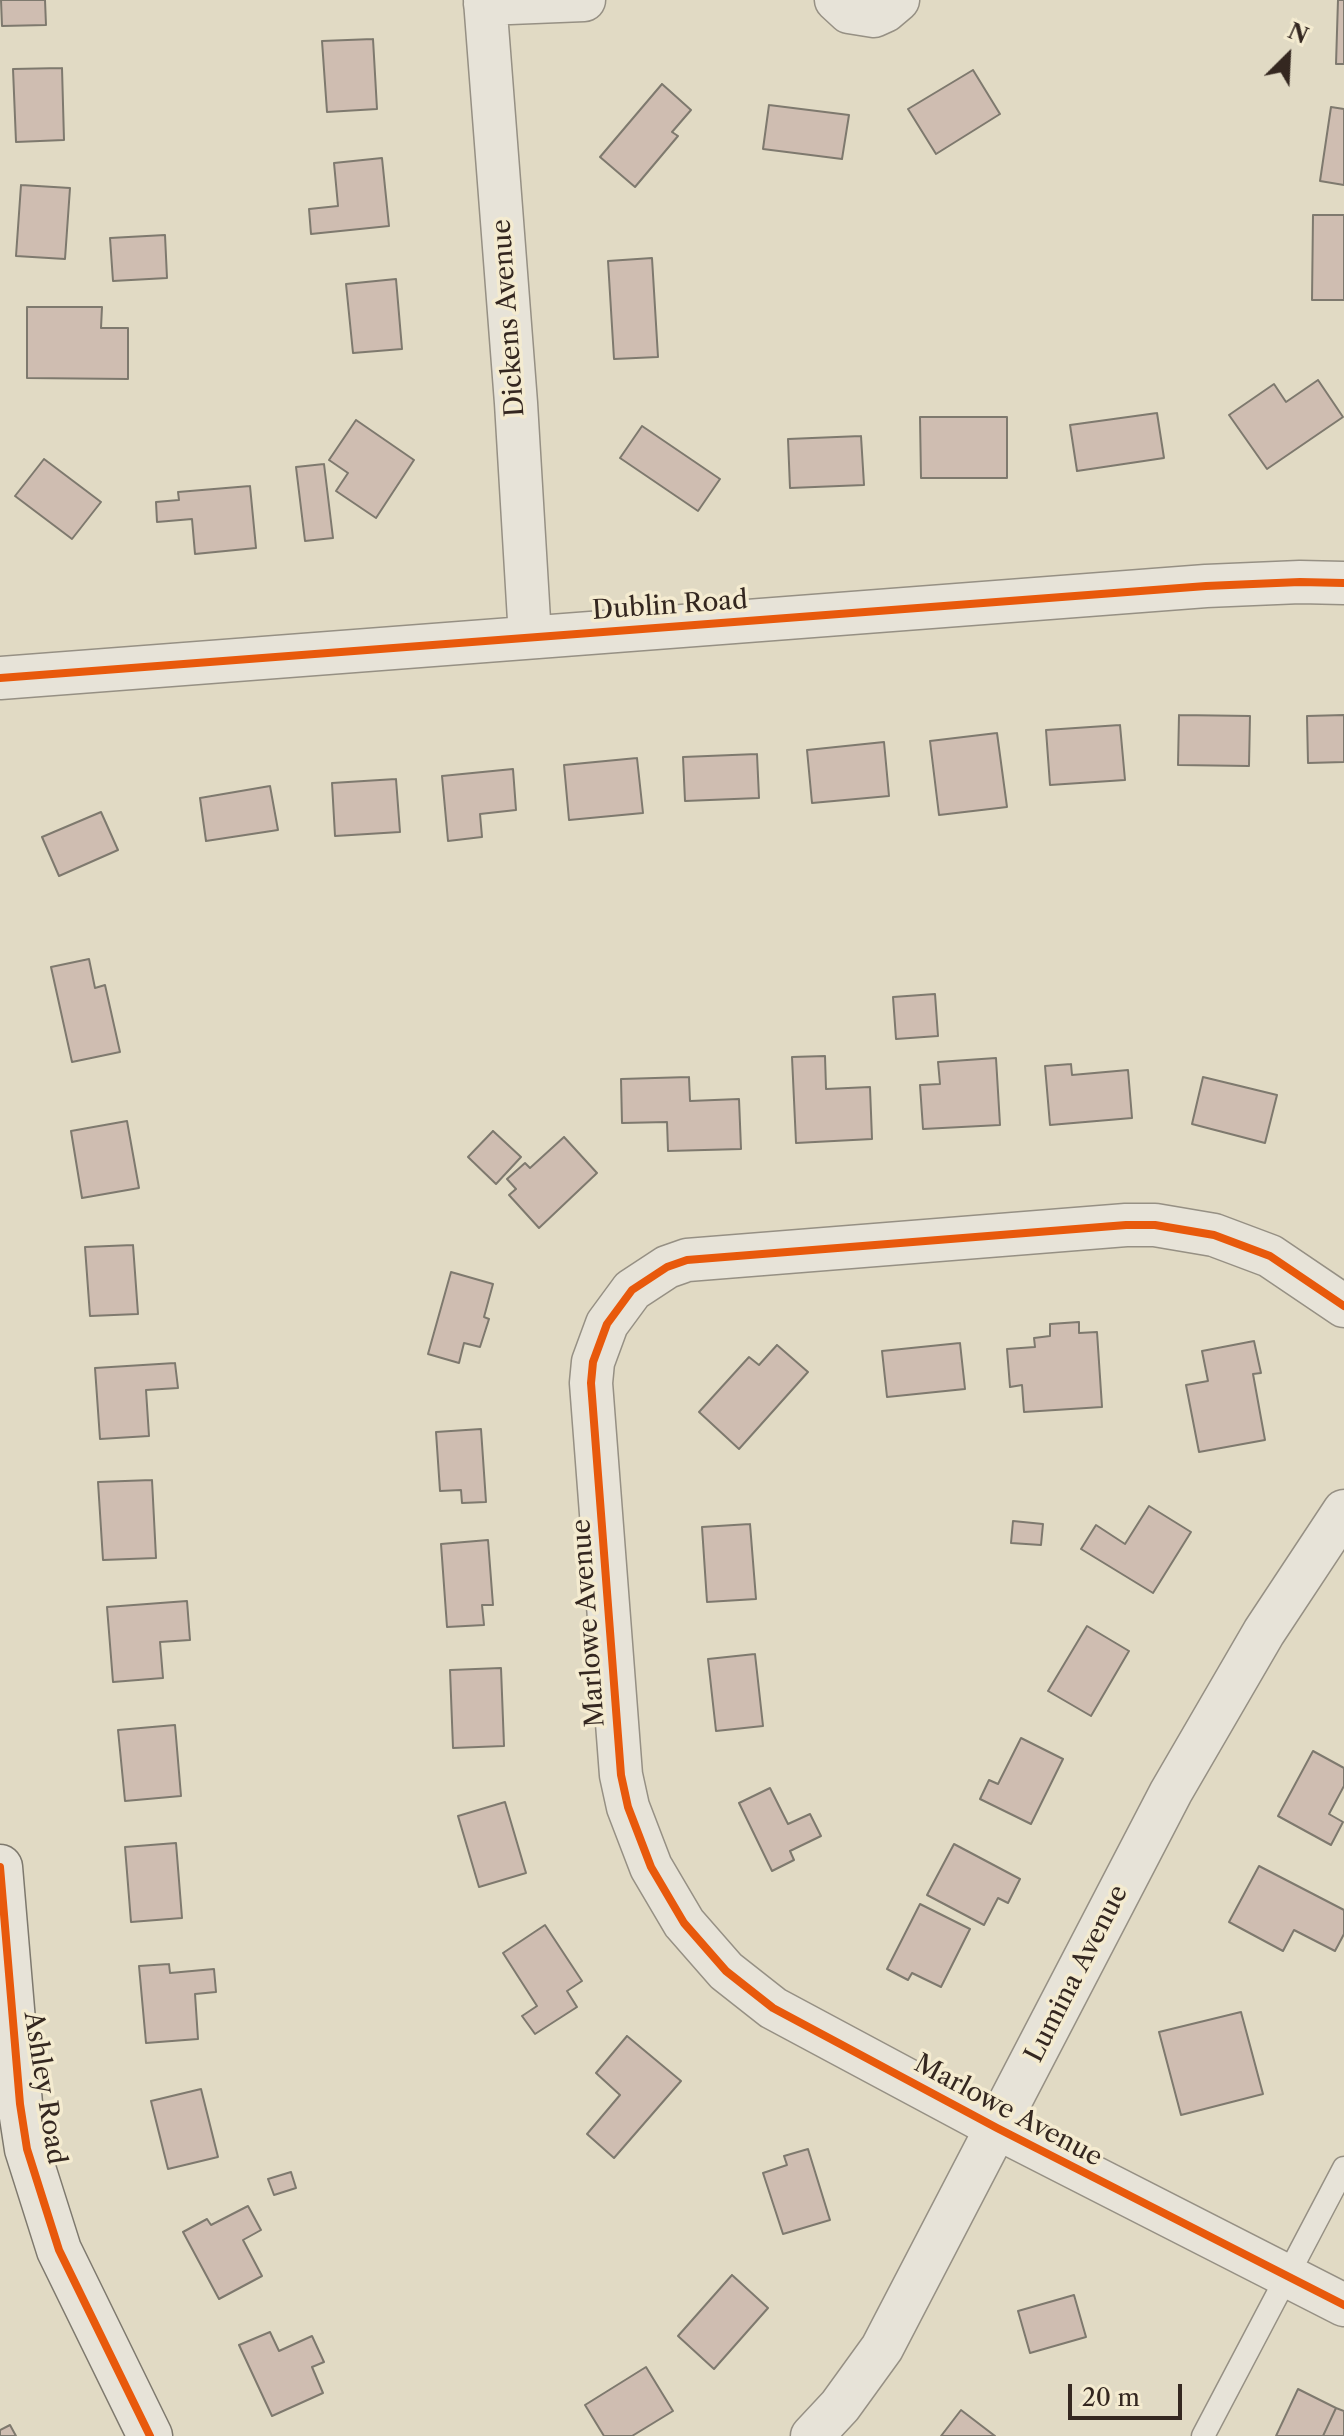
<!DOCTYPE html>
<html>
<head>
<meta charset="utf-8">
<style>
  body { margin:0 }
  #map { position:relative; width:1344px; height:2436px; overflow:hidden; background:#e1dac4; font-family:"Libre Caslon Text",serif }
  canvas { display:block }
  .north { position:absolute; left:1248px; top:16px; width:80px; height:80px; -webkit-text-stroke:6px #f4ebd0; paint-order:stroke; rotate:24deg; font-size:22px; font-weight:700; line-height:32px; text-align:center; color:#342720 }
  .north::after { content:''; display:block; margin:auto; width:28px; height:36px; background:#342720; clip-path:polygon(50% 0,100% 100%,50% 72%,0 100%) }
  .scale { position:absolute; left:1068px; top:2384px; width:114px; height:36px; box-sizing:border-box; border:4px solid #342720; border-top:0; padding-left:10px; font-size:24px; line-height:28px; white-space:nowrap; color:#342720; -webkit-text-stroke:6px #f4ebd0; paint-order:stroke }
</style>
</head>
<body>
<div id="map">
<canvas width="1344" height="2436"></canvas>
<div class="north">N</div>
<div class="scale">20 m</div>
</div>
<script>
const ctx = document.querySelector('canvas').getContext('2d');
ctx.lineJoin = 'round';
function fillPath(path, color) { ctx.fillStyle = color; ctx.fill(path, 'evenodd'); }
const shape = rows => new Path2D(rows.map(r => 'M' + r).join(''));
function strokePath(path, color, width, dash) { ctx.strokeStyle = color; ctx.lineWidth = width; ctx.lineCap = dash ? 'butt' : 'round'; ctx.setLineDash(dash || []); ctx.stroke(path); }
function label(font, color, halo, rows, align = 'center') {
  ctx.font = font + ' "Libre Caslon Text",serif'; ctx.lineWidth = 7; ctx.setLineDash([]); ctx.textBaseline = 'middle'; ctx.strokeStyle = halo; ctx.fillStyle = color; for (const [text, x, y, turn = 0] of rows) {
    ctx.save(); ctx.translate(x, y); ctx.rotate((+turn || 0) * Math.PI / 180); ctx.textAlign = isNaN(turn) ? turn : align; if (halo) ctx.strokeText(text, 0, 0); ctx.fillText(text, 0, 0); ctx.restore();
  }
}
const building = shape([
  [1,0,45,0,46,25,2,26,1,0],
  [1338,0,1344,0,1344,64,1336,64,1338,0],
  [373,39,377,109,327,112,322,41,373,39],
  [62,68,64,140,16,142,13,69,62,68],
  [973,70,1000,114,936,154,908,109,973,70],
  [662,84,691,110,672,132,678,136,635,187,600,157,662,84],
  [769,105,849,115,842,159,763,149,769,105],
  [1331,107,1344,109,1344,185,1320,181,1331,107],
  [382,158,389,226,311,234,309,209,338,206,334,163,382,158],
  [21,185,70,188,65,259,16,256,21,185],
  [1313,215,1344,215,1344,300,1312,300,1313,215],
  [165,235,167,278,113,281,110,238,165,235],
  [652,258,658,357,614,359,608,261,652,258],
  [396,279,402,349,353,353,346,284,396,279],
  [27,307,102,307,101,328,128,328,128,379,27,378,27,307],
  [1318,380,1343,417,1267,469,1229,415,1274,384,1286,402,1318,380],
  [1157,413,1164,458,1077,471,1070,425,1157,413],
  [920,417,1007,417,1007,478,921,478,920,417],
  [356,420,414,460,376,518,336,491,348,473,329,460,356,420],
  [642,426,720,479,698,511,620,458,642,426],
  [861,436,864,485,790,488,788,439,861,436],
  [44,459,101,502,72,539,15,496,44,459],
  [324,464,333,538,305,541,296,467,324,464],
  [250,486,256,548,195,554,192,519,157,522,156,502,179,500,178,492,250,486],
  [1179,715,1250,716,1249,766,1178,765,1179,715],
  [1344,715,1344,762,1308,763,1307,716,1344,715],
  [1120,725,1125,780,1050,785,1046,730,1120,725],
  [997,733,1007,807,939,815,930,741,997,733],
  [884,742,889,796,812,803,807,750,884,742],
  [757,754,759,798,685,801,683,757,757,754],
  [637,758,643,813,569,820,564,765,637,758],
  [513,769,516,810,480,814,482,837,448,841,442,776,513,769],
  [396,779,400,832,335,836,332,783,396,779],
  [270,786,278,830,206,841,200,798,270,786],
  [101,812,118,850,59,876,42,837,101,812],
  [89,959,95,988,105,985,120,1052,72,1062,51,967,89,959],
  [935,994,938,1036,896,1039,893,997,935,994],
  [825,1056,826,1089,870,1087,872,1139,796,1143,792,1057,825,1056],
  [996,1058,1000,1125,923,1129,920,1085,940,1084,938,1062,996,1058],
  [1071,1064,1072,1075,1128,1070,1132,1118,1050,1125,1045,1066,1071,1064],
  [689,1077,690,1101,739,1099,741,1149,668,1151,667,1122,622,1123,621,1079,689,1077],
  [1203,1077,1277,1095,1265,1143,1192,1124,1203,1077],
  [127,1121,139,1188,82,1198,71,1131,127,1121],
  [493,1131,521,1157,496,1184,468,1157,493,1131],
  [564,1137,597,1173,539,1228,509,1195,516,1189,507,1179,525,1163,530,1168,564,1137],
  [133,1245,138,1314,90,1316,85,1247,133,1245],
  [451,1272,493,1284,484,1317,489,1319,480,1347,464,1343,459,1363,428,1354,451,1272],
  [1079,1322,1079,1333,1097,1332,1102,1407,1024,1412,1022,1385,1010,1387,1007,1349,1035,1347,1034,1338,1050,1336,1050,1324,1079,1322],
  [1254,1341,1261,1373,1253,1374,1265,1440,1199,1452,1186,1385,1208,1381,1202,1351,1254,1341],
  [960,1343,965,1389,887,1397,882,1351,960,1343],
  [777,1345,808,1372,739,1449,699,1412,749,1357,759,1365,777,1345],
  [175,1363,178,1388,146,1390,149,1436,100,1439,95,1368,175,1363],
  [481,1429,486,1502,462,1503,461,1490,440,1491,436,1432,481,1429],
  [152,1480,156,1558,103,1560,98,1482,152,1480],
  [1149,1506,1191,1532,1153,1593,1081,1549,1096,1525,1125,1544,1149,1506],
  [1013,1521,1043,1524,1041,1545,1011,1543,1013,1521],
  [750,1524,756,1599,707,1602,702,1527,750,1524],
  [488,1540,493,1605,482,1605,484,1625,447,1627,441,1544,488,1540],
  [187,1601,190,1640,160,1642,163,1678,113,1682,107,1607,187,1601],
  [1087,1626,1129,1651,1091,1716,1048,1691,1087,1626],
  [755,1654,763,1726,716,1731,708,1659,755,1654],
  [501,1668,504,1746,453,1748,450,1670,501,1668],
  [175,1725,181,1796,125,1801,118,1730,175,1725],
  [1021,1738,1063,1759,1031,1824,980,1799,989,1780,998,1784,1021,1738],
  [1313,1751,1344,1768,1344,1786,1329,1814,1343,1822,1331,1845,1278,1816,1313,1751],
  [770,1788,788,1824,810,1814,821,1836,790,1851,794,1860,772,1871,739,1803,770,1788],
  [505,1802,526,1873,479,1887,458,1816,505,1802],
  [176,1843,182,1918,131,1922,125,1847,176,1843],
  [954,1844,1020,1879,1008,1903,998,1898,984,1925,927,1895,954,1844],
  [1259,1866,1344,1910,1344,1934,1335,1951,1294,1930,1283,1951,1229,1922,1259,1866],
  [920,1904,970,1929,941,1987,912,1973,908,1980,887,1969,920,1904],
  [545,1925,582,1981,567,1991,577,2007,535,2034,522,2016,537,2006,503,1953,545,1925],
  [169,1964,170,1973,214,1969,216,1992,195,1994,198,2039,146,2043,139,1966,169,1964],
  [1241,2012,1263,2094,1181,2115,1159,2032,1241,2012],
  [627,2036,681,2081,614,2158,587,2134,620,2095,596,2073,627,2036],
  [201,2089,218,2157,168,2169,151,2101,201,2089],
  [808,2149,830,2220,783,2234,763,2173,787,2165,784,2156,808,2149],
  [291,2172,296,2188,274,2195,268,2179,291,2172],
  [248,2206,261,2230,243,2240,262,2276,219,2299,183,2232,207,2219,211,2225,248,2206],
  [732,2275,768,2308,714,2369,678,2336,732,2275],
  [1074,2295,1086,2337,1030,2353,1018,2311,1074,2295],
  [270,2332,279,2351,312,2336,324,2362,312,2367,323,2393,272,2416,239,2345,270,2332],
  [646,2367,673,2411,632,2436,604,2436,585,2405,646,2367],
  [1298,2389,1336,2408,1323,2436,1276,2436,1298,2389],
  [1336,2408,1344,2411,1344,2436,1323,2436,1336,2408],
  [961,2410,995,2436,941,2436,961,2410],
  [10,2425,16,2436,0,2436,0,2430,10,2425]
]);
const lane = shape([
  [1203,2436,1344,2168]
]);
const street = shape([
  [485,0,516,403,530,637],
  [836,0,849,12,874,16,885,11,898,0],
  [485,4,584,0],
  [0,678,1206,586,1300,582,1344,583],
  [1344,1306,1270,1256,1214,1235,1155,1225,1126,1225,687,1260,667,1267,632,1290,607,1324,593,1362,591,1383,621,1775,628,1807,651,1867,684,1923,726,1971,773,2008,997,2128,1344,2305],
  [812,2436,840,2406,882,2348,1171,1792,1264,1632,1344,1511]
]);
const secondary = shape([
  [0,1867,20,2104,27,2149,59,2250,150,2436]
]);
const cycleway = shape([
  [0,678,1206,586,1300,582,1344,583],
  [1344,1306,1270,1256,1214,1235,1155,1225,1126,1225,687,1260,667,1267,632,1290,607,1324,593,1362,591,1383,621,1775,628,1807,651,1867,684,1923,726,1971,773,2008,997,2128,1344,2305],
  [0,1867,20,2104,27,2149,59,2250,150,2436]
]);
const streetNames = [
  ["Dickens Avenue",509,318,-94],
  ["Dublin Road",670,606,-4],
  ["Marlowe Avenue",589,1623,-94],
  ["Lumina Avenue",1077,1974,-63],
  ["Ashley Road",44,2088,81],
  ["Marlowe Avenue",1008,2111,28]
];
fillPath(building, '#cfbdb1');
strokePath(building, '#7e796e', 2);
strokePath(lane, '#969084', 25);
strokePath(street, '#969084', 45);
strokePath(secondary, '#7e796e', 47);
strokePath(lane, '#e7e3d8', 22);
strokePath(street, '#e7e3d8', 42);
strokePath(secondary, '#e7e3d8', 44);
strokePath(cycleway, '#e8590c', 8);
label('26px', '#342720', '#f4ebd0', streetNames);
</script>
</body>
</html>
